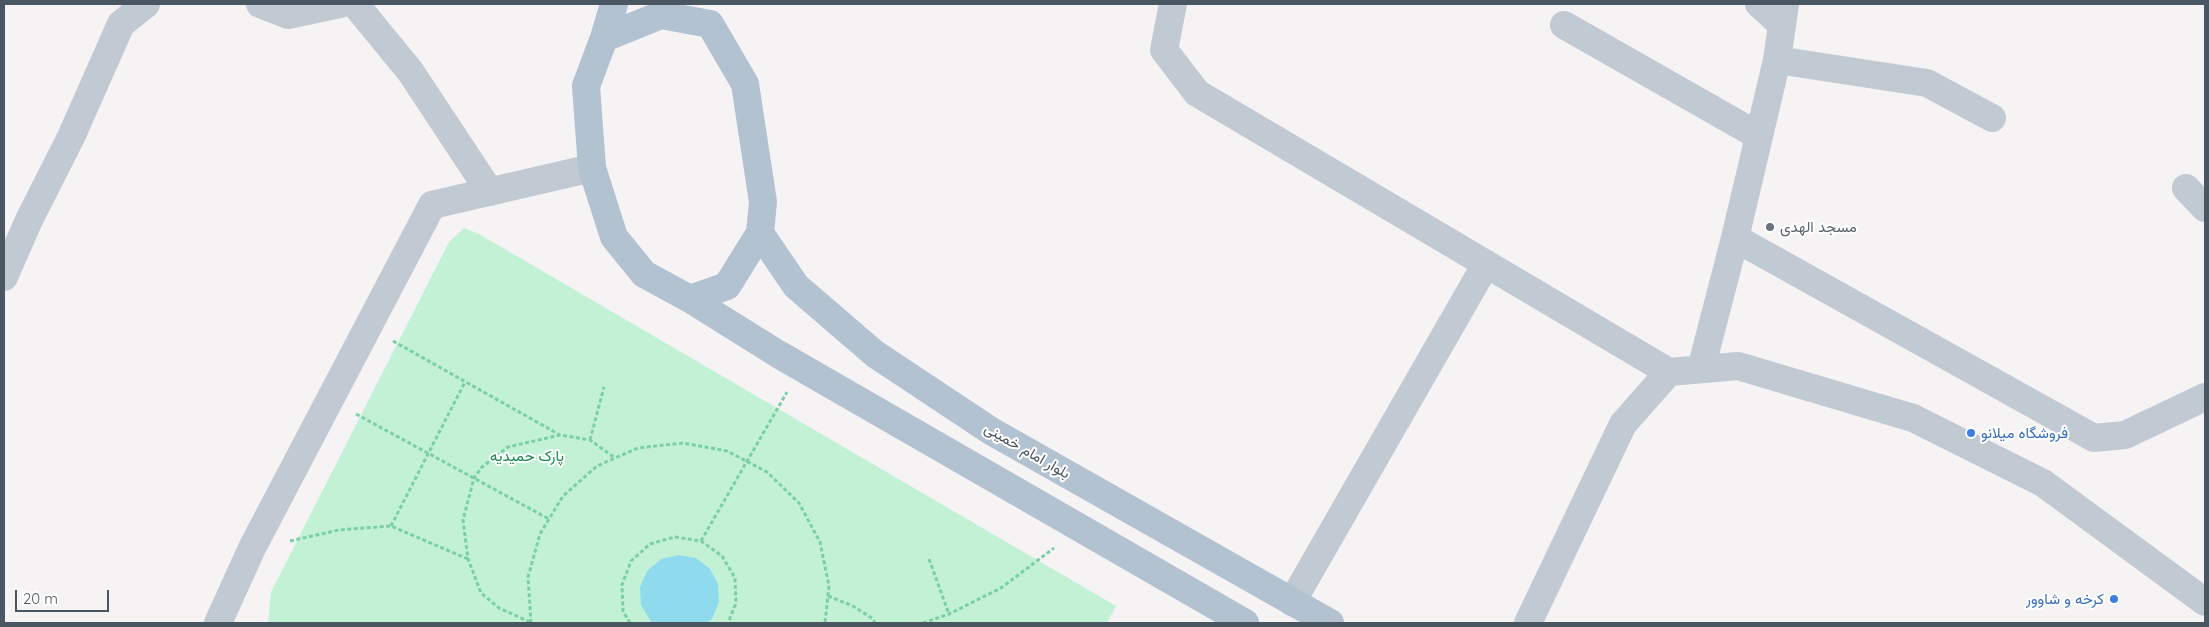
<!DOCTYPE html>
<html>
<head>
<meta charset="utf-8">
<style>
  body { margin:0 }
  #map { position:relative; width:2209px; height:627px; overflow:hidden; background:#f5f3f3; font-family:Quicksand,sans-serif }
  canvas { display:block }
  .frame { position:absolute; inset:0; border:5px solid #4a5661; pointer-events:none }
  .scale { position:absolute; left:15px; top:590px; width:94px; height:22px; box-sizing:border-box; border:2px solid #4a5661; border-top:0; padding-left:6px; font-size:15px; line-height:18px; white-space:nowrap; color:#4a5661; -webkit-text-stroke:4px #fff; paint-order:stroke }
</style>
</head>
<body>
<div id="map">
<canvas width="2209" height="627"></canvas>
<div class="frame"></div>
<div class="scale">20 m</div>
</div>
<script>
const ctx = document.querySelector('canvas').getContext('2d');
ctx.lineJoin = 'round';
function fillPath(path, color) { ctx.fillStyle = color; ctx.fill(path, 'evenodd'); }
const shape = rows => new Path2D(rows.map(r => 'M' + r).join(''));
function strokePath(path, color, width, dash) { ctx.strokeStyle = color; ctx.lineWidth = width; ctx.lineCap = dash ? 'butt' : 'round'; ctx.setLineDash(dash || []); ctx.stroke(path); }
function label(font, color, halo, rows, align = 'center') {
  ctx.font = font + ' Quicksand,Vazirmatn,sans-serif'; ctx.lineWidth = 4; ctx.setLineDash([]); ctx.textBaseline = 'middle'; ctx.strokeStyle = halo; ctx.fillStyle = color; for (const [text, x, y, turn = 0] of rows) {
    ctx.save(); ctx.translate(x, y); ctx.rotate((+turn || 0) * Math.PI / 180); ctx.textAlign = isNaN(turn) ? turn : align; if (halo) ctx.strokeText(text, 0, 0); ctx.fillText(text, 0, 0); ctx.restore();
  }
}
const green = shape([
  [464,228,479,234,1116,606,1107,623,268,623,271,592,449,242]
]);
const water = shape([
  [678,555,696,558,710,569,718,584,719,602,712,619,707,623,652,623,641,605,640,587,647,571,661,559]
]);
const path = shape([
  [393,341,560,435],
  [356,414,549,519],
  [590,440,604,387],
  [391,526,465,382],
  [290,541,339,530,391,526,468,559],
  [701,541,787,392],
  [929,559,949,614],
  [828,596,853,606,873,619,875,623],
  [530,622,499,608,481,593,468,559,463,520,474,478,482,467,508,447,560,435,590,440,615,458],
  [531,623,528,577,540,534,563,496,597,466,615,458,638,448,683,443,727,451,767,472,799,503,820,542,829,586,825,623],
  [630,623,623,611,622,585,631,561,650,544,675,537,701,541,722,556,735,578,736,603,728,623],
  [923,623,949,614,1001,588,1054,548]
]);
const minor = shape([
  [260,4,288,15,340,4],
  [355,4,410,71,490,192],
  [1173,4,1164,50,1197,93,1669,372],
  [1759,4,1781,24],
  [1564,25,1759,136],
  [1777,60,1927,83,1992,118],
  [2186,188,2205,208],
  [1735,238,2094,438,2125,435,2205,397],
  [4,277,29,220,71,137,121,24,146,4],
  [1701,369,1735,238,1777,60,1785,4],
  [1292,602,1486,264],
  [218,623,252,548,432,205,592,168],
  [1528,623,1623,424,1669,372,1738,366,1913,418,2043,483,2205,602]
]);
const major = shape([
  [661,15,710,24,745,84,763,202,760,233,727,286,690,299,644,274,614,237,592,168,586,86,604,38,661,15],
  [604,38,614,4],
  [760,233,796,286,875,354,991,431,1330,623],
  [690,299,778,354,1245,623]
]);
const markers = [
  [1770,227,5,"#6b7280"],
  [1971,433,5,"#3f7fe0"],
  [2114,599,5,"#3f7fe0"]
];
const worshipNames = [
  ["مسجد الهدی",1780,227]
];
const shopNames = [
  ["فروشگاه میلانو",1981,433],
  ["کرخه و شاوور",2104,599,"right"]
];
const streetNames = [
  ["بلوار امام خمینی",1027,451,30]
];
const parkNames = [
  ["پارک حمیدیه",527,456]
];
fillPath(green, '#c3f1d5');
fillPath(water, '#90daee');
strokePath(path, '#7ad0a6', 3, [4, 2.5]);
strokePath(minor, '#c1cad2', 28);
strokePath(major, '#b3c2d1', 28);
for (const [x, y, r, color] of markers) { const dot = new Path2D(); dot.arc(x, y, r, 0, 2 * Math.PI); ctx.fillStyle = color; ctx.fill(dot); strokePath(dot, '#fff', 2); }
label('15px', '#5b616d', '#fff', worshipNames, 'left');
label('15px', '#366cbe', '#fff', shopNames, 'left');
label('15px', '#4a5661', '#fff', streetNames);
label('15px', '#17864f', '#fff', parkNames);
</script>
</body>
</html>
